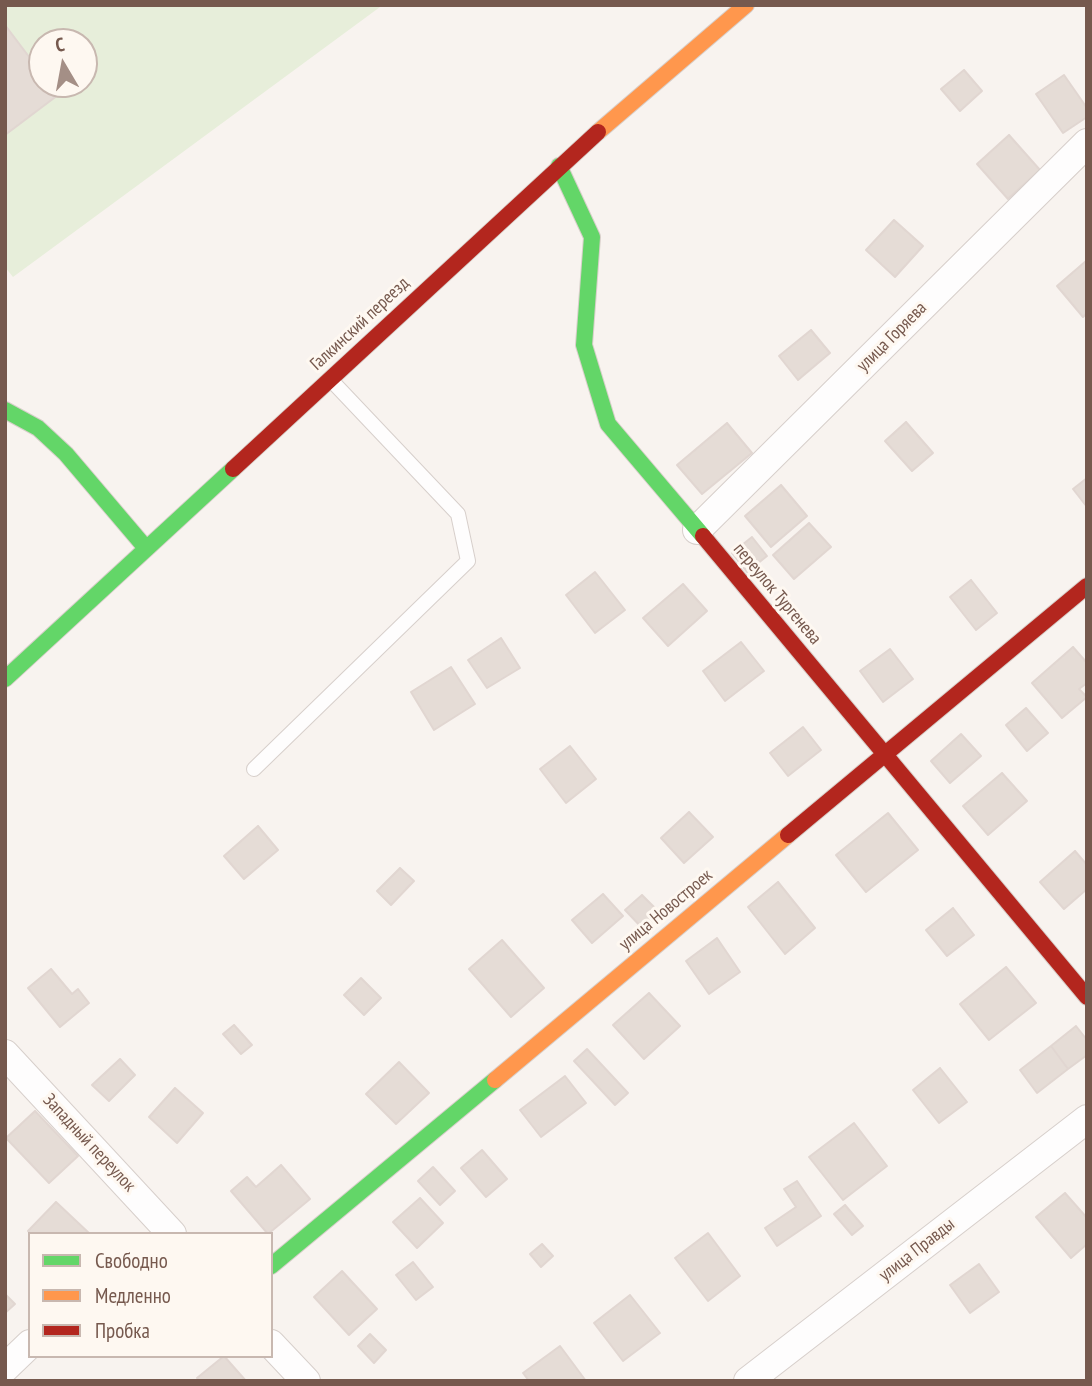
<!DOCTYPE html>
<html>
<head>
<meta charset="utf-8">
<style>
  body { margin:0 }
  #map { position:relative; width:1092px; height:1386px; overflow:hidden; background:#f8f3ef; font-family:"PT Sans Narrow",sans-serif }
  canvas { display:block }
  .frame { position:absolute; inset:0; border:7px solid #76594e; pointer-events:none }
  .legend { position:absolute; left:28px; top:1232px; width:245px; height:126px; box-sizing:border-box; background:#fef8f1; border:2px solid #c8b8b0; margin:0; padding:9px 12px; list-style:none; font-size:21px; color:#76594e }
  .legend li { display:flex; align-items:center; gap:14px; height:35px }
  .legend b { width:35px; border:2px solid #c8b8b0 }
  .north { position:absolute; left:28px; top:28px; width:70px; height:70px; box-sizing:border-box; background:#fef8f1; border:2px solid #c8b8b0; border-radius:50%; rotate:350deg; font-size:19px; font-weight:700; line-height:28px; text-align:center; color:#76594e }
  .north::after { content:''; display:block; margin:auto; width:24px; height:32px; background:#a48f86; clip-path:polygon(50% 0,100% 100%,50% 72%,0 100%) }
</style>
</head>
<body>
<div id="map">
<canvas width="1092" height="1386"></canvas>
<div class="frame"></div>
<ul class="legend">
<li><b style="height:9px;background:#63d668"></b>Свободно</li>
<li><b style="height:9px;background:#ff974d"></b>Медленно</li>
<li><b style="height:9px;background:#b3261e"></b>Пробка</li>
</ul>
<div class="north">С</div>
</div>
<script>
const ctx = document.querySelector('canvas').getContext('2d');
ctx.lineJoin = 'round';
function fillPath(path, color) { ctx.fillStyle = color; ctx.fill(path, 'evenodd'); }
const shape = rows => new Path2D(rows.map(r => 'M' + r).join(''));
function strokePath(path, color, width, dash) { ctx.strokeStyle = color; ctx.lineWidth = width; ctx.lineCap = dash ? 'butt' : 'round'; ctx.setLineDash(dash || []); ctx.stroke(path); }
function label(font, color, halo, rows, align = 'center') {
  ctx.font = font + ' "PT Sans Narrow",sans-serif'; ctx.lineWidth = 6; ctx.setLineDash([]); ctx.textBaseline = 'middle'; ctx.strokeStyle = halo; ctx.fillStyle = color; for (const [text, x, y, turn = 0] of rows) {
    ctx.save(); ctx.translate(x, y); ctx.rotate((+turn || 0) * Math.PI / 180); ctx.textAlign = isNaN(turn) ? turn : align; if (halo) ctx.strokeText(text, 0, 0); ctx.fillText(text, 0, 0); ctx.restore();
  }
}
const green = shape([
  [5,5,379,5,380,7,13,277,5,267],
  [42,42,84,42,84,84,42,84]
]);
const building = shape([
  [5,25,42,74,42,84,50,84,58,95,5,135,5,25],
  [964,70,982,91,960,111,941,89,964,70],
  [1064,75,1087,108,1087,117,1063,133,1036,94,1064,75],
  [1009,135,1040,170,1008,199,977,164,1009,135],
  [894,220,923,246,895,277,866,250,894,220],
  [1086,261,1087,313,1083,317,1057,286,1086,261],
  [811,330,830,353,798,380,779,356,811,330],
  [906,422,933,453,912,471,885,441,906,422],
  [727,423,752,453,702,494,677,465,727,423],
  [1087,478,1087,507,1073,489,1087,478],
  [781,485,807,516,771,547,745,516,781,485],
  [809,523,831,547,794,579,773,555,809,523],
  [752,537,767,556,747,572,732,553,752,537],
  [595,572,625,610,595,633,566,595,595,572],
  [971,580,997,613,976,630,950,597,971,580],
  [683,584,707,611,668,646,643,618,683,584],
  [501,638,520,668,487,688,468,660,501,638],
  [741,642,764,671,725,701,703,671,741,642],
  [1073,647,1087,663,1087,683,1079,689,1087,697,1062,718,1032,683,1073,647],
  [890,649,913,679,883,702,860,671,890,649],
  [451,667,475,704,434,730,411,692,451,667],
  [1026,708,1048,733,1027,751,1006,725,1026,708],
  [803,727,821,750,788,776,770,753,803,727],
  [961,734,981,756,950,783,931,761,961,734],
  [570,746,596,779,566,803,540,769,570,746],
  [1002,773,1027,801,988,835,963,806,1002,773],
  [689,812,713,837,684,863,661,838,689,812],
  [888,813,918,850,866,892,836,855,888,813],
  [258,826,278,850,244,879,224,856,258,826],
  [1075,851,1087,865,1087,889,1064,909,1040,882,1075,851],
  [400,868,414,881,391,905,377,891,400,868],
  [778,882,815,928,785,954,748,907,778,882],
  [603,894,623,916,592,943,572,920,603,894],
  [642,895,662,915,645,931,625,910,642,895],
  [953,908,974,935,947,956,926,930,953,908],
  [717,938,740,972,709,994,686,961,717,938],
  [502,940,544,988,511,1017,469,969,502,940],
  [1006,967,1036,1003,989,1040,960,1004,1006,967],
  [51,969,72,994,78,989,89,1003,60,1027,28,988,51,969],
  [361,978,381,998,364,1015,344,995,361,978],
  [649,993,680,1026,644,1059,613,1025,649,993],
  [234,1025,252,1045,241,1054,223,1034,234,1025],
  [1076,1026,1087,1040,1087,1055,1068,1069,1051,1046,1076,1026],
  [1051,1046,1068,1069,1037,1093,1020,1070,1051,1046],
  [587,1049,628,1093,615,1105,574,1061,587,1049],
  [120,1059,135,1075,109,1101,92,1085,120,1059],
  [399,1062,429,1093,396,1124,366,1094,399,1062],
  [940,1068,967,1102,939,1123,913,1090,940,1068],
  [565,1076,586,1103,541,1137,520,1110,565,1076],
  [175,1088,203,1113,177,1143,149,1117,175,1088],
  [35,1111,78,1156,49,1183,6,1138,35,1111],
  [854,1123,887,1166,843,1200,809,1157,854,1123],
  [482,1150,507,1179,486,1197,461,1168,482,1150],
  [281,1165,310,1199,268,1234,231,1191,247,1177,256,1187,281,1165],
  [433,1167,455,1191,440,1205,418,1181,433,1167],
  [797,1181,821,1216,777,1246,765,1228,796,1207,784,1189,797,1181],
  [1065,1193,1087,1218,1087,1244,1071,1258,1036,1217,1065,1193],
  [420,1198,443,1223,417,1248,393,1222,420,1198],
  [56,1202,90,1234,31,1234,28,1231,56,1202],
  [845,1205,863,1226,852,1235,834,1214,845,1205],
  [708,1233,740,1276,708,1301,675,1258,708,1233],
  [542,1244,553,1256,541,1267,530,1254,542,1244],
  [413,1262,433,1287,416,1300,396,1275,413,1262],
  [979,1264,999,1292,970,1313,950,1285,979,1264],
  [342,1271,377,1309,349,1335,314,1297,342,1271],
  [5,1294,15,1304,5,1313,5,1294],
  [630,1295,660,1333,623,1361,594,1323,630,1295],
  [370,1334,386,1350,374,1363,358,1346,370,1334],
  [560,1346,586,1381,529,1381,523,1373,560,1346],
  [224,1356,246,1381,199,1381,197,1378,224,1356]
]);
const lane = shape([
  [254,769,468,561,458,514,330,379]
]);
const street = shape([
  [697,530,1087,143],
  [5,1054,172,1234],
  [271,1344,306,1381],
  [5,1368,30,1344],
  [748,1381,1087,1119]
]);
const fast = shape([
  [559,166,592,237,584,345,608,424,703,536],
  [5,410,38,428,66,454,145,547],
  [5,679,233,469],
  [271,1266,495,1080]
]);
const slow = shape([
  [598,132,746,5],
  [495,1080,788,835]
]);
const jam = shape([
  [233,469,598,132],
  [703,536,1087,997],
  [788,835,1087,586]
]);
const streetNames = [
  ["Галкинский переезд",360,324,-43],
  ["улица Горяева",892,337,-45],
  ["переулок Тургенева",777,594,50],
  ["улица Новостроек",666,910,-40],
  ["Западный переулок",89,1143,47],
  ["улица Правды",917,1250,-38]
];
fillPath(green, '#e7eeda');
fillPath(building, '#e5dcd6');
strokePath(building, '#e1d6d1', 2);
strokePath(lane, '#d7cfcb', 16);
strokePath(street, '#d7cfcb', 30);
strokePath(fast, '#d8cfca', 18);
strokePath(slow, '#d8cfca', 18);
strokePath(jam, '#d8cfca', 18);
strokePath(lane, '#fefdfd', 14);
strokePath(street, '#fefdfd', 28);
strokePath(fast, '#63d668', 16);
strokePath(slow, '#ff974d', 16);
strokePath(jam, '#b3261e', 16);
label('18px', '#76594e', '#fef8f1', streetNames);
</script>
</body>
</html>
